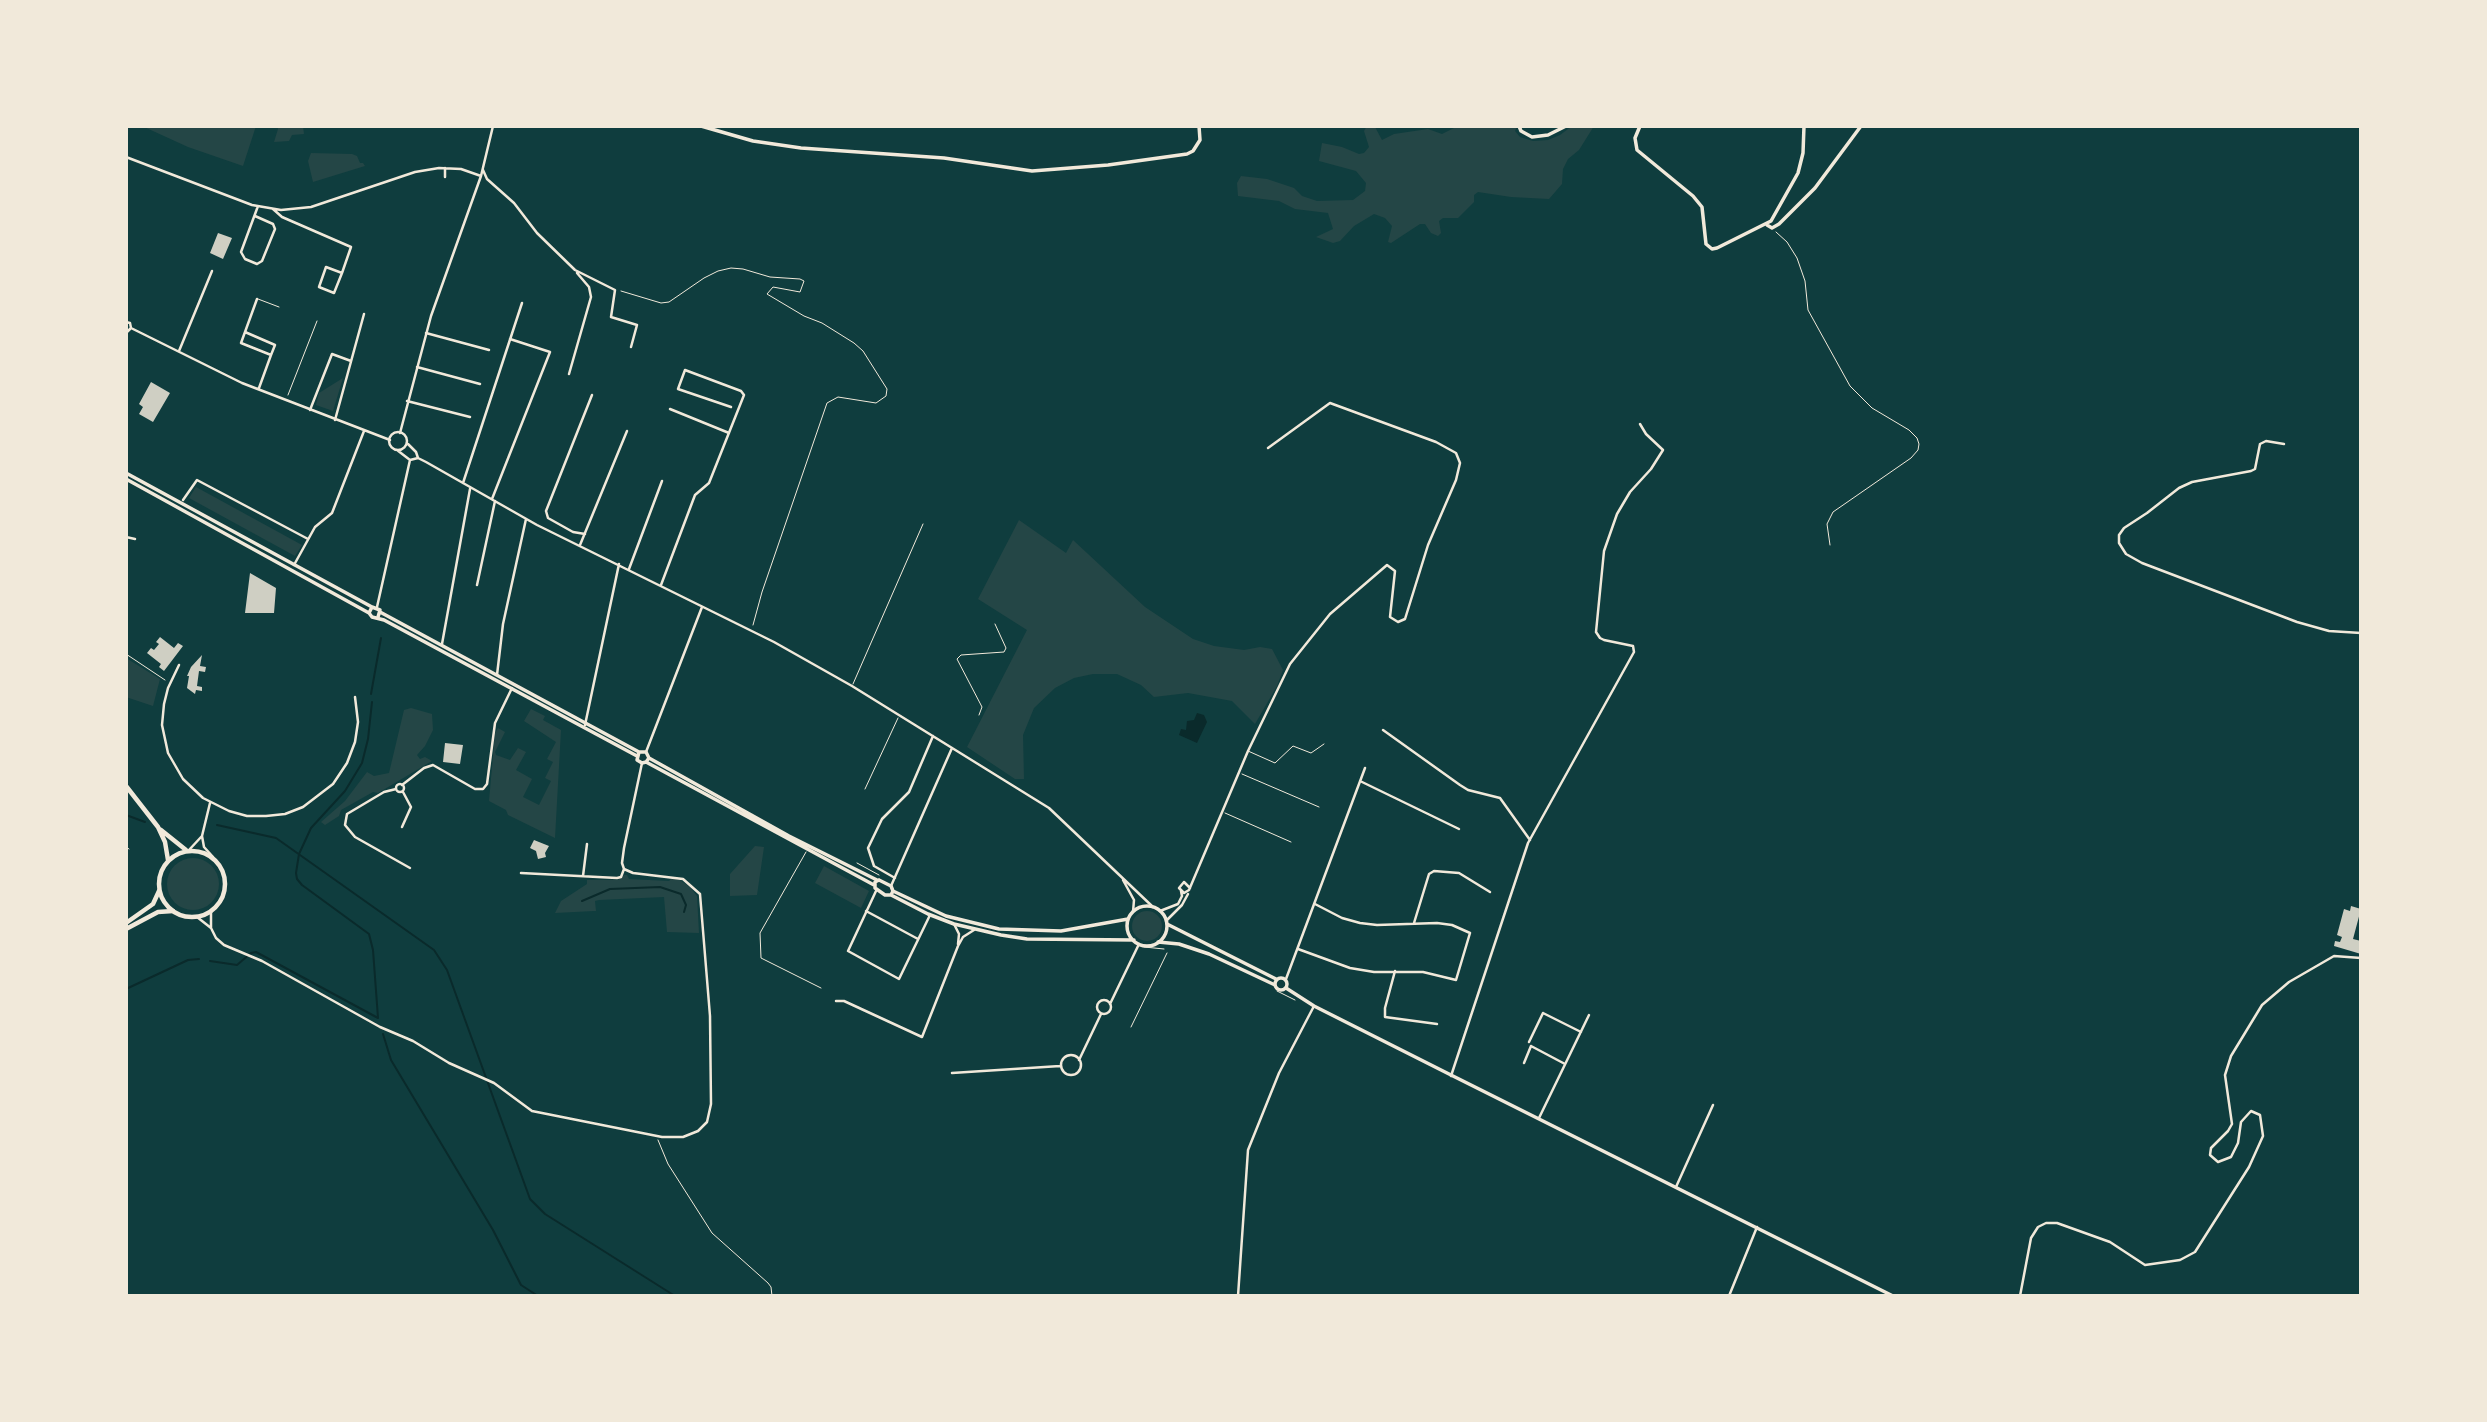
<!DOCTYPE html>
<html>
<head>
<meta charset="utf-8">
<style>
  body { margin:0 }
  #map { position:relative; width:2487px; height:1422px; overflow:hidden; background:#0f3d3e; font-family:"Public Sans",sans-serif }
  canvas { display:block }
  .frame { position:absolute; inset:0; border:128px solid #f1e9da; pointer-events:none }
</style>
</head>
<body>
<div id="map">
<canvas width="2487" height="1422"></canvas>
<div class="frame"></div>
</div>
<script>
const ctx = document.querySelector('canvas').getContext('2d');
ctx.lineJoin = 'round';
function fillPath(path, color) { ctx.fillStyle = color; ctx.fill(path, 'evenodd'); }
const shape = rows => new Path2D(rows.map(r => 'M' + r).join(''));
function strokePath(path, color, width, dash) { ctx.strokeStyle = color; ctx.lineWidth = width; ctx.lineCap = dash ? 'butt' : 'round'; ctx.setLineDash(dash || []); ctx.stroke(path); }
const green = shape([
  [142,126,256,126,243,166,188,147],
  [277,126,303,126,304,134,292,135,289,141,274,142,278,129],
  [1367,126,1375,127,1382,140,1394,134,1428,129,1442,134,1458,126,1517,126,1515,131,1520,137,1533,141,1548,140,1560,135,1572,126,1594,126,1579,150,1568,159,1563,169,1562,184,1549,199,1511,197,1478,192,1474,195,1474,202,1458,218,1443,218,1439,221,1441,233,1438,236,1431,233,1425,224,1420,224,1391,243,1388,242,1392,226,1385,218,1374,214,1354,226,1340,241,1333,243,1316,237,1333,229,1328,213,1295,209,1279,201,1238,196,1237,183,1241,176,1267,179,1294,188,1302,196,1317,201,1353,200,1365,191,1366,183,1356,171,1319,161,1322,143,1342,147,1359,154,1364,153,1369,147,1364,131],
  [311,153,352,154,357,156,360,163,363,163,365,166,313,182,308,161],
  [343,378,333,411,316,405,319,393],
  [196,487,302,545,295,556,189,498],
  [1019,520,1066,553,1073,540,1145,607,1193,639,1214,646,1244,650,1260,647,1272,649,1283,670,1277,686,1255,724,1232,701,1188,693,1154,697,1141,685,1117,674,1093,674,1074,678,1055,688,1034,708,1023,735,1024,779,1015,779,967,747,1027,630,978,599],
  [126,658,160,679,153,706,126,697],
  [411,708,432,714,433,730,425,746,417,755,420,759,425,757,432,761,378,793,373,792,341,810,339,816,325,825,321,822,345,801,367,772,374,776,389,773,404,710],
  [531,709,545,716,543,720,561,730,555,838,508,815,506,810,489,801,495,733,498,728,505,732,495,752,496,755,510,760,518,748,526,752,516,770,532,779,523,797,539,805,551,781,545,778,553,762,547,759,556,742,524,721],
  [755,846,764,847,757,895,730,896,730,874],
  '167 884a26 26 0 1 1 52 0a26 26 0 1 1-52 0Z',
  [824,866,869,891,861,908,815,883],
  [624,875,627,875,629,879,669,881,672,878,680,880,690,887,697,896,699,933,667,932,664,897,599,900,595,901,596,911,594,911,555,913,561,901,587,884,587,880,618,880],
  '1132 926a15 15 0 1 1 30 0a15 15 0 1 1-30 0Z'
]);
const water = shape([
  [1197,713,1204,715,1207,722,1197,743,1179,735,1181,729,1186,730,1187,721,1194,720]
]);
const stream = shape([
  [371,694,381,638],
  [126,815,145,822],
  [217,825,276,838,434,950,447,970,530,1199,545,1214,675,1296],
  [582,901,610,889,660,887,681,894,686,905,684,912],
  [210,961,237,965,251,953,256,952,378,1018,373,950,369,934,302,885,297,879,296,873,299,854,311,828,345,791,362,763,368,739,372,702],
  [126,989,188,960,199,959],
  [383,1034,391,1060,493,1230,521,1285,538,1296]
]);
const building = shape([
  [218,233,232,238,223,259,210,253],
  [151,382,170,393,153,422,139,414,143,407,139,404],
  [250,573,276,588,274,613,245,613],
  [160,637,174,648,178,643,183,646,164,671,159,667,161,664,147,653,151,648,154,650,159,644,156,642],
  [202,655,200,666,206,667,205,672,199,671,197,686,202,687,202,691,196,690,195,694,187,688,189,676,187,676,191,667],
  [445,743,463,745,460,764,443,762],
  [534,840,549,846,545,853,546,857,538,859,536,851,530,848],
  [2351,906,2361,909,2353,939,2361,941,2361,954,2334,946,2335,941,2340,942,2342,937,2337,935,2344,909,2350,911]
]);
const path = shape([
  [1776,232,1787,242,1797,258,1805,281,1808,310,1850,386,1872,408,1909,430,1917,438,1919,444,1918,450,1911,458,1833,512,1827,524,1830,545],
  [621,291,661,303,669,302,704,278,718,271,731,268,743,269,770,277,800,279,804,281,800,292,773,287,767,294,804,316,822,323,854,343,863,351,887,389,886,396,876,403,838,397,827,403,762,592,753,625],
  [288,395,317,321],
  [857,863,879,875],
  [1144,947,1164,949],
  [1277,991,1295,1000],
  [658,1140,668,1164,712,1233,768,1283,771,1287,772,1296]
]);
const service = shape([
  [258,299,279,307],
  [126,654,165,680],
  [853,684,923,524],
  [979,715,982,707,957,659,961,655,1004,652,1006,648,995,624],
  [1248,751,1275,763,1293,746,1311,753,1324,744],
  [1242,774,1319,807],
  [865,789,898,718],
  [1225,813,1291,842],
  [126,847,129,849],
  [806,852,760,933,761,958,821,988],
  [1131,1027,1167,953]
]);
const minor = shape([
  [126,157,252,205,281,210,311,207,415,172,439,168,461,169,481,176],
  [445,168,445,177],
  [483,170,487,179,514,203,537,233,575,270,615,290,611,317,637,325,631,347],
  [273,209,282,217,351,247,342,273,334,293,319,287,326,267,342,273],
  [255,216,273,224,275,229,262,261,257,264,245,259,241,252,258,206],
  [126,322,130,323,131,328,242,383,390,440],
  [245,332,257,299],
  [126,333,131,328],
  [426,333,489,350],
  [179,351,212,271],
  [417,367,480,384],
  [569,374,591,297,589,287,577,273],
  [258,389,259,388,271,355,275,345,245,332,241,343,271,355],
  [407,401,470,417],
  [670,409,729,433],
  [310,410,332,354,351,361],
  [335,420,364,314],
  '389 441a9 9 0 1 1 18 0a9 9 0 1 1-18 0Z',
  [400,433,431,316,481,176,493,126],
  [408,444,416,452,418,458],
  [2284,444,2266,441,2260,444,2255,469,2251,471,2192,482,2179,488,2147,513,2124,528,2119,535,2119,543,2126,554,2142,563,2297,622,2329,631,2361,633],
  [397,450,410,460,418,458,426,462,537,525,774,642,852,686,1049,808,1153,907],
  [463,483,522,303],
  [492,499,550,352,510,339],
  [183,500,197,480,308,539],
  [585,534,573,532,548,518,546,511,592,395],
  [126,537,135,539],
  [580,545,627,431],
  [294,565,315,527,332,513,364,431],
  [629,569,662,481],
  [477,585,495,501],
  [661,585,695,495,709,483,744,395,741,391,685,370,678,389,731,407],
  [377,607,410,460],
  [442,644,470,489],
  [179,665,168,688,164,704,162,725,168,753,183,779,203,798,229,811,247,816,266,816,285,814,303,807,333,784,347,763,355,742,358,722,355,697],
  [497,675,503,624,526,519],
  [585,725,619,564],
  [1383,730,1460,785,1468,790,1500,798,1530,840],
  [646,752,702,607],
  [1360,781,1459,829],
  '396 788a4 4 0 1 1 8 0a4 4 0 1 1-8 0Z',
  [402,785,424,768,433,765,475,789,483,789,487,784,495,723,512,688],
  [396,789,384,792,347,814,345,825,355,837,410,868],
  [210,803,202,836,204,847,213,857],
  [402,827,411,807,403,792],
  [189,850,202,836],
  [521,873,617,878,621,877,624,869],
  [583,876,587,844],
  [895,878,874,866,868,848,882,819,909,792,933,736],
  [1123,880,1134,900,1133,912],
  [891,886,952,748],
  [1190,888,1184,882,1179,888,1184,893,1189,890,1248,751,1290,664,1330,614,1387,565,1395,571,1390,617,1398,622,1405,619,1428,545,1456,480,1460,463,1456,453,1436,442,1330,403,1268,448],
  [876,891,848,951,899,979,930,915],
  [866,911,918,939],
  [1160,911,1178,904,1182,896,1181,891],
  [197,917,211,928,216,938,224,945,262,961,380,1027,413,1041,449,1063,494,1083,532,1111,662,1137,683,1137,698,1131,707,1122,711,1104,710,1016,700,894,683,879,633,873,624,869,622,863,624,848,642,763],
  [1166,921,1182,905,1188,894],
  [1414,923,1429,874,1434,871,1459,873,1490,892],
  [954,924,959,934,958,944],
  [211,928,211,911],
  [1298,949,1350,968,1374,972,1423,972,1456,980,1470,933,1452,925,1437,923,1377,925,1360,923,1342,918,1315,904],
  [1395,971,1385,1008,1385,1017,1437,1024],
  [1286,979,1365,768],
  '1097 1007a7 7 0 1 1 14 0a7 7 0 1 1-14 0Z',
  [836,1001,844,1001,922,1037,958,946,963,937,974,930],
  [1110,1004,1139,944],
  [1529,1042,1543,1013,1581,1032],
  '1061 1065a10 10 0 1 1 20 0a10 10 0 1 1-20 0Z',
  [1079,1060,1101,1014],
  [1524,1063,1531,1046,1565,1064],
  [952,1073,1060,1066],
  [1451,1076,1528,843,1634,652,1633,646,1604,640,1600,638,1596,632,1604,551,1617,514,1630,492,1651,469,1663,450,1646,434,1640,424],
  [1539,1118,1589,1015],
  [1676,1187,1713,1105],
  [1238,1296,1248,1150,1279,1073,1314,1006],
  [1729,1296,1757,1227],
  [2020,1296,2031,1238,2038,1227,2046,1223,2057,1223,2110,1242,2145,1265,2180,1260,2195,1252,2249,1167,2263,1136,2260,1115,2251,1111,2241,1122,2238,1143,2231,1157,2218,1162,2210,1155,2211,1148,2228,1131,2232,1124,2225,1075,2231,1056,2262,1005,2289,982,2334,956,2361,958]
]);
const tertiary = shape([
  [701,126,753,141,801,148,944,158,1032,171,1108,165,1187,154,1193,151,1200,140,1199,126],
  [1519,126,1521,131,1532,137,1548,135,1566,126],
  [1640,126,1635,138,1637,150,1693,196,1702,207,1706,244,1712,249,1717,248,1771,221,1798,173,1803,153,1804,126],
  [1767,225,1772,228,1779,224,1815,188,1861,126]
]);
const secondary = shape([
  [126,473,372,607],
  [126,479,369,613],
  [380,612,639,752,646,752,649,758,646,762,642,763,637,760,639,752],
  [378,617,380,610,372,607,369,613,372,617,384,620,637,756],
  [649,758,789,836,877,880],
  [646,762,874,885],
  [879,880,891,886,893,891,891,895,885,895,875,888,875,882,879,880],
  [893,891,946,916,999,929,1061,931,1128,919],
  [891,895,928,914,954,924,1001,935,1027,939,1134,940],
  '1127 926a20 20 0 1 1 40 0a20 20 0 1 1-40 0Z',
  [1167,924,1276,979],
  [1158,942,1179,944,1209,954,1275,985],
  '1275 984a6 6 0 1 1 12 0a6 6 0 1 1-12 0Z',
  [1286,988,1314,1006,1447,1073,1893,1296]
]);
const primary = shape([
  [126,786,158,827,165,842,168,860],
  [161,830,186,850],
  '159 884a33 33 0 1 1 66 0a33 33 0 1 1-66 0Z'
]);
const trunk = shape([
  [126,923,153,904,159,891],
  [126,929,158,912,173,911]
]);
fillPath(green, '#244646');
fillPath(water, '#0a2a2b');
strokePath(stream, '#0a2a2b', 2);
fillPath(building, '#cfcfc3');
strokePath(path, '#f1e9da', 1);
strokePath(service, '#f1e9da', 1);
strokePath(minor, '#f1e9da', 2.5);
strokePath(tertiary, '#f1e9da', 3.5);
strokePath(secondary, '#f1e9da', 3.5);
strokePath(primary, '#f1e9da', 4.5);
strokePath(trunk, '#f1e9da', 4.5);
</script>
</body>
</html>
